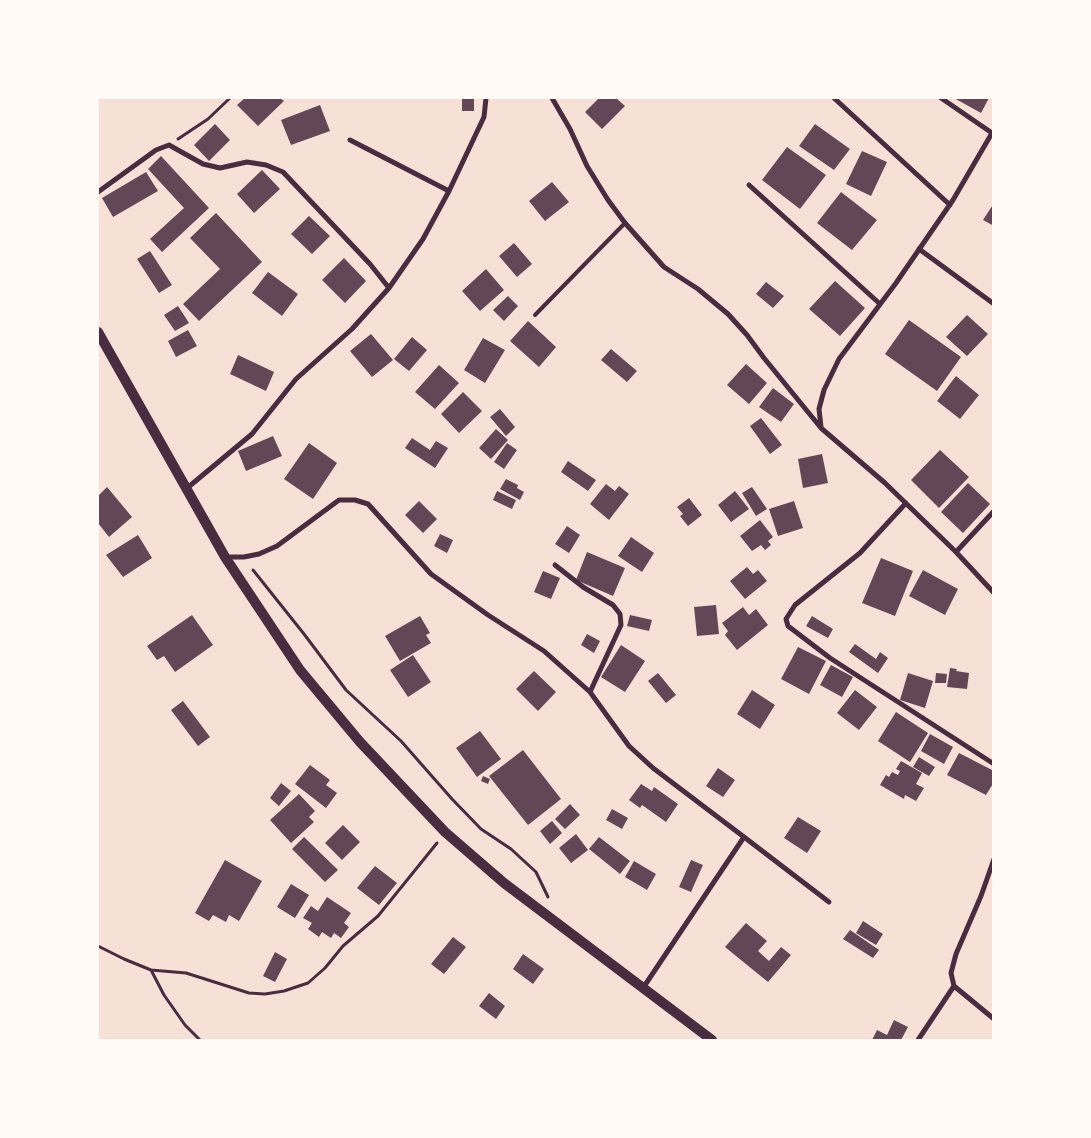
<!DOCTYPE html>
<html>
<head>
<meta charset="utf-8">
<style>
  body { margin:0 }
  #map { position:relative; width:1091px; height:1138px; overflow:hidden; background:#f7e1d7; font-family:"IBM Plex Serif",serif }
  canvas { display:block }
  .frame { position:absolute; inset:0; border:99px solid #fffaf5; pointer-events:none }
</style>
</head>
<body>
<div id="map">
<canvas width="1091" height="1138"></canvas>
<div class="frame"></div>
</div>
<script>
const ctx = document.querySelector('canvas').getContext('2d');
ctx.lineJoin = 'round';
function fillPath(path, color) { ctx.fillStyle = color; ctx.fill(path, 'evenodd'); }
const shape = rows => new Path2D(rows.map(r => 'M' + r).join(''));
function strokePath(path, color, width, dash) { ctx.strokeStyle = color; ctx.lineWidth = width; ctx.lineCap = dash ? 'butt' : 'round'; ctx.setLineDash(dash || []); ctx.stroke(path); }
const building = shape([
  [245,98,280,98,284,101,258,126,237,105],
  [462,98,474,99,474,111,462,111],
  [599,98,616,98,625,106,602,129,585,112],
  [954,98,989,98,981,113],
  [320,105,330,131,291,145,281,120],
  [215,124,230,140,209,161,194,145],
  [815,124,850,149,834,170,799,146],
  [787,147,826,175,800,209,762,180],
  [862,151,887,162,871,196,846,184],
  [161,156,209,208,162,252,150,239,184,208,148,169],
  [262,170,280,189,254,213,237,194],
  [146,172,158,191,113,217,102,198],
  [552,182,569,202,545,221,529,201],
  [841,192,877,220,852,250,817,223],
  [994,203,994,226,983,220],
  [216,213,262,262,199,321,183,304,220,269,190,238],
  [309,216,330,236,312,254,291,234],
  [514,243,532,264,517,277,499,256],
  [150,251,172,285,159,293,137,259],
  [344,258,366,281,345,303,322,280],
  [486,269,504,290,480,311,462,291],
  [268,272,298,294,282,316,252,293],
  [835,281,865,308,840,336,809,309],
  [766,282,784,296,773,308,756,294],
  [508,296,518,306,504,321,493,310],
  [178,306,189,323,175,331,164,315],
  [967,315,988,334,967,356,946,337],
  [909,320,961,357,937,391,885,354],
  [528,321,556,347,539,367,510,341],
  [188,330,197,346,176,357,168,341],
  [371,334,393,360,372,377,350,351],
  [412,337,427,350,409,371,394,359],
  [483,338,505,350,485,383,464,370],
  [611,349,637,371,627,382,601,360],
  [238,355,274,372,266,391,230,374],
  [746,364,767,383,749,404,727,385],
  [439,365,459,383,435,409,415,392],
  [956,376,979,395,960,419,937,401],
  [773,388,794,404,781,422,759,407],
  [463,392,482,411,459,433,441,414],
  [500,409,515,427,506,436,490,417],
  [761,418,782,445,770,454,750,426],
  [496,429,508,440,491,459,479,448],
  [273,436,282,456,246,471,238,451],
  [412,438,430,450,436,441,448,448,435,468,405,448],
  [309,443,337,463,313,499,284,479],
  [507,443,517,450,504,469,494,462],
  [940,450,969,477,939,508,911,480],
  [822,454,828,483,803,488,798,459],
  [568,461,596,480,588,491,561,472],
  [506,479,518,485,517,488,524,492,520,500,500,489],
  [968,483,990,504,963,533,941,512],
  [606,484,615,491,619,486,629,494,609,520,590,504],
  [107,487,132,517,109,537,98,523,98,496],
  [752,487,767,509,756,516,742,493],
  [497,491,516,500,512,509,493,500],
  [735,491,749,509,731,522,718,505],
  [689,498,702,515,688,526,680,516,683,514,677,507],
  [419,501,437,519,423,533,405,515],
  [794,501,803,528,778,536,769,509],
  [760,520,773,537,768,541,771,545,765,550,761,545,752,551,740,536],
  [567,526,580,535,569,553,555,544],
  [440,534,453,540,447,553,434,546],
  [138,535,152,558,123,577,106,555],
  [631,537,654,553,642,572,618,556],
  [587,552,625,568,613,596,576,580],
  [881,558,913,571,895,616,862,603],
  [747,567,753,574,758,570,767,581,745,599,730,581],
  [923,570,958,589,945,615,909,596],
  [543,571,560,578,551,599,534,592],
  [716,605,719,634,697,636,694,607],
  [743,607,749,615,756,609,768,625,737,650,725,635,728,631,722,623],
  [192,615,213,645,175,672,164,656,157,660,147,646],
  [630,615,652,620,649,631,627,626],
  [420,616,430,633,426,635,431,643,400,661,385,636],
  [812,616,833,629,828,638,806,626],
  [587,634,600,641,594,653,581,645],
  [855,644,876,659,880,652,888,658,878,673,849,652],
  [621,645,645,661,625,692,601,677],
  [798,647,826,661,809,694,781,679],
  [413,655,431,682,408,697,390,670],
  [831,665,853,677,842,697,820,685],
  [950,668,957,669,956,671,969,673,967,689,947,687],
  [534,671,556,692,538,711,516,689],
  [658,673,676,695,666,703,648,681],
  [908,673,933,681,925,708,900,700],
  [936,673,947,674,946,683,935,683],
  [752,690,775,705,760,729,737,714],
  [855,690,877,707,859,730,837,713],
  [183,701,210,737,198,746,171,710],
  [896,712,928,733,910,762,878,741],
  [480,731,501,759,477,777,456,748],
  [930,734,953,747,944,764,921,751],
  [523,750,561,799,528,825,489,776],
  [959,753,994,771,994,782,986,795,947,775],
  [919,757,935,767,929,776,913,767],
  [901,761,922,773,916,784,924,788,916,801,905,795,904,799,880,785,886,775,889,777,892,772,898,775,900,771,896,769],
  [310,765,330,780,326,785,337,793,326,808,295,784],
  [718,768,735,780,723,797,706,786],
  [483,776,490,779,488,784,481,781],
  [281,783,291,791,279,806,270,798],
  [641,784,652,791,654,787,678,804,666,822,642,805,640,808,629,800],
  [299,794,315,811,309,817,314,822,291,843,270,820],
  [570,804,580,815,565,829,555,819],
  [612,809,628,818,622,829,606,820],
  [798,817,821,831,807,853,784,838],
  [552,821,562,833,550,844,540,831],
  [343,825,360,842,342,860,325,843],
  [576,834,588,850,571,863,559,848],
  [304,837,338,870,325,882,292,849],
  [599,837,630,861,620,874,589,849],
  [225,860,262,881,239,921,229,915,226,922,213,915,209,921,195,913],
  [691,860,703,865,691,892,679,887],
  [634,861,656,874,647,890,625,877],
  [375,866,397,883,379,905,357,888],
  [291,884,309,895,295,918,277,907],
  [327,897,351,913,344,923,349,927,341,938,334,933,331,938,322,932,319,937,308,929,312,923,303,918,311,906,318,911],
  [863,921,883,934,876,945,856,933],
  [746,923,767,941,758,951,769,961,781,947,791,955,768,982,725,947],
  [850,930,879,950,873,958,843,939],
  [453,937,466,947,444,974,431,964],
  [275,952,287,959,275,982,263,976],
  [523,954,544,969,533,984,513,969],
  [489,993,505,1006,496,1019,479,1006],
  [894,1020,908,1027,901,1040,872,1040,877,1030,887,1035]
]);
const path = shape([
  [178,139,208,119,230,98],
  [253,570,304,634,346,690,401,741,452,799,481,829,511,849,536,872,548,897],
  [98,946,124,959,151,970,186,973,249,993,265,994,284,991,308,983,325,968,343,946,378,916,437,843],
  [151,970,164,995,185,1025,200,1040]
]);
const service = shape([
  [535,315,625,223]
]);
const minor = shape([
  [552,98,570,129,587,166,608,200,625,223,664,267,698,289,728,314,747,335,764,358,821,428,885,483,956,552,994,593],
  [834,98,950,205],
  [350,140,449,191],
  [749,185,880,304],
  [98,192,156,150,169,145,203,164,220,168,247,162,266,165,283,172,370,264,389,288],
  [919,249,994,304],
  [821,427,819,409,824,390,839,359,896,283,953,200,992,133,941,98],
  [186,489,252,434,296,379,352,329,389,288,423,239,449,191,484,117,486,98],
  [906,503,860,553,795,605,786,619,788,626,830,658,994,764],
  [956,552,994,511],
  [225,557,244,557,259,554,277,546,339,500,355,500,368,504,431,574,488,615,544,651,590,692,629,746,653,768,744,837,643,988],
  [555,565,583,587,613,605,620,614,621,625,590,692],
  [744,837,829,902],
  [994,859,981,896,956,954,951,973,954,986,994,1019],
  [918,1040,954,986]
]);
const secondary = shape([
  [98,332,225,557,300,670,360,742,445,832,504,883,712,1040]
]);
fillPath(building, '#644757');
strokePath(path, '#4a2c40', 3);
strokePath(service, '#4a2c40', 4);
strokePath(minor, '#4a2c40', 5);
strokePath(secondary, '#4a2c40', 10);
</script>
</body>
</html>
